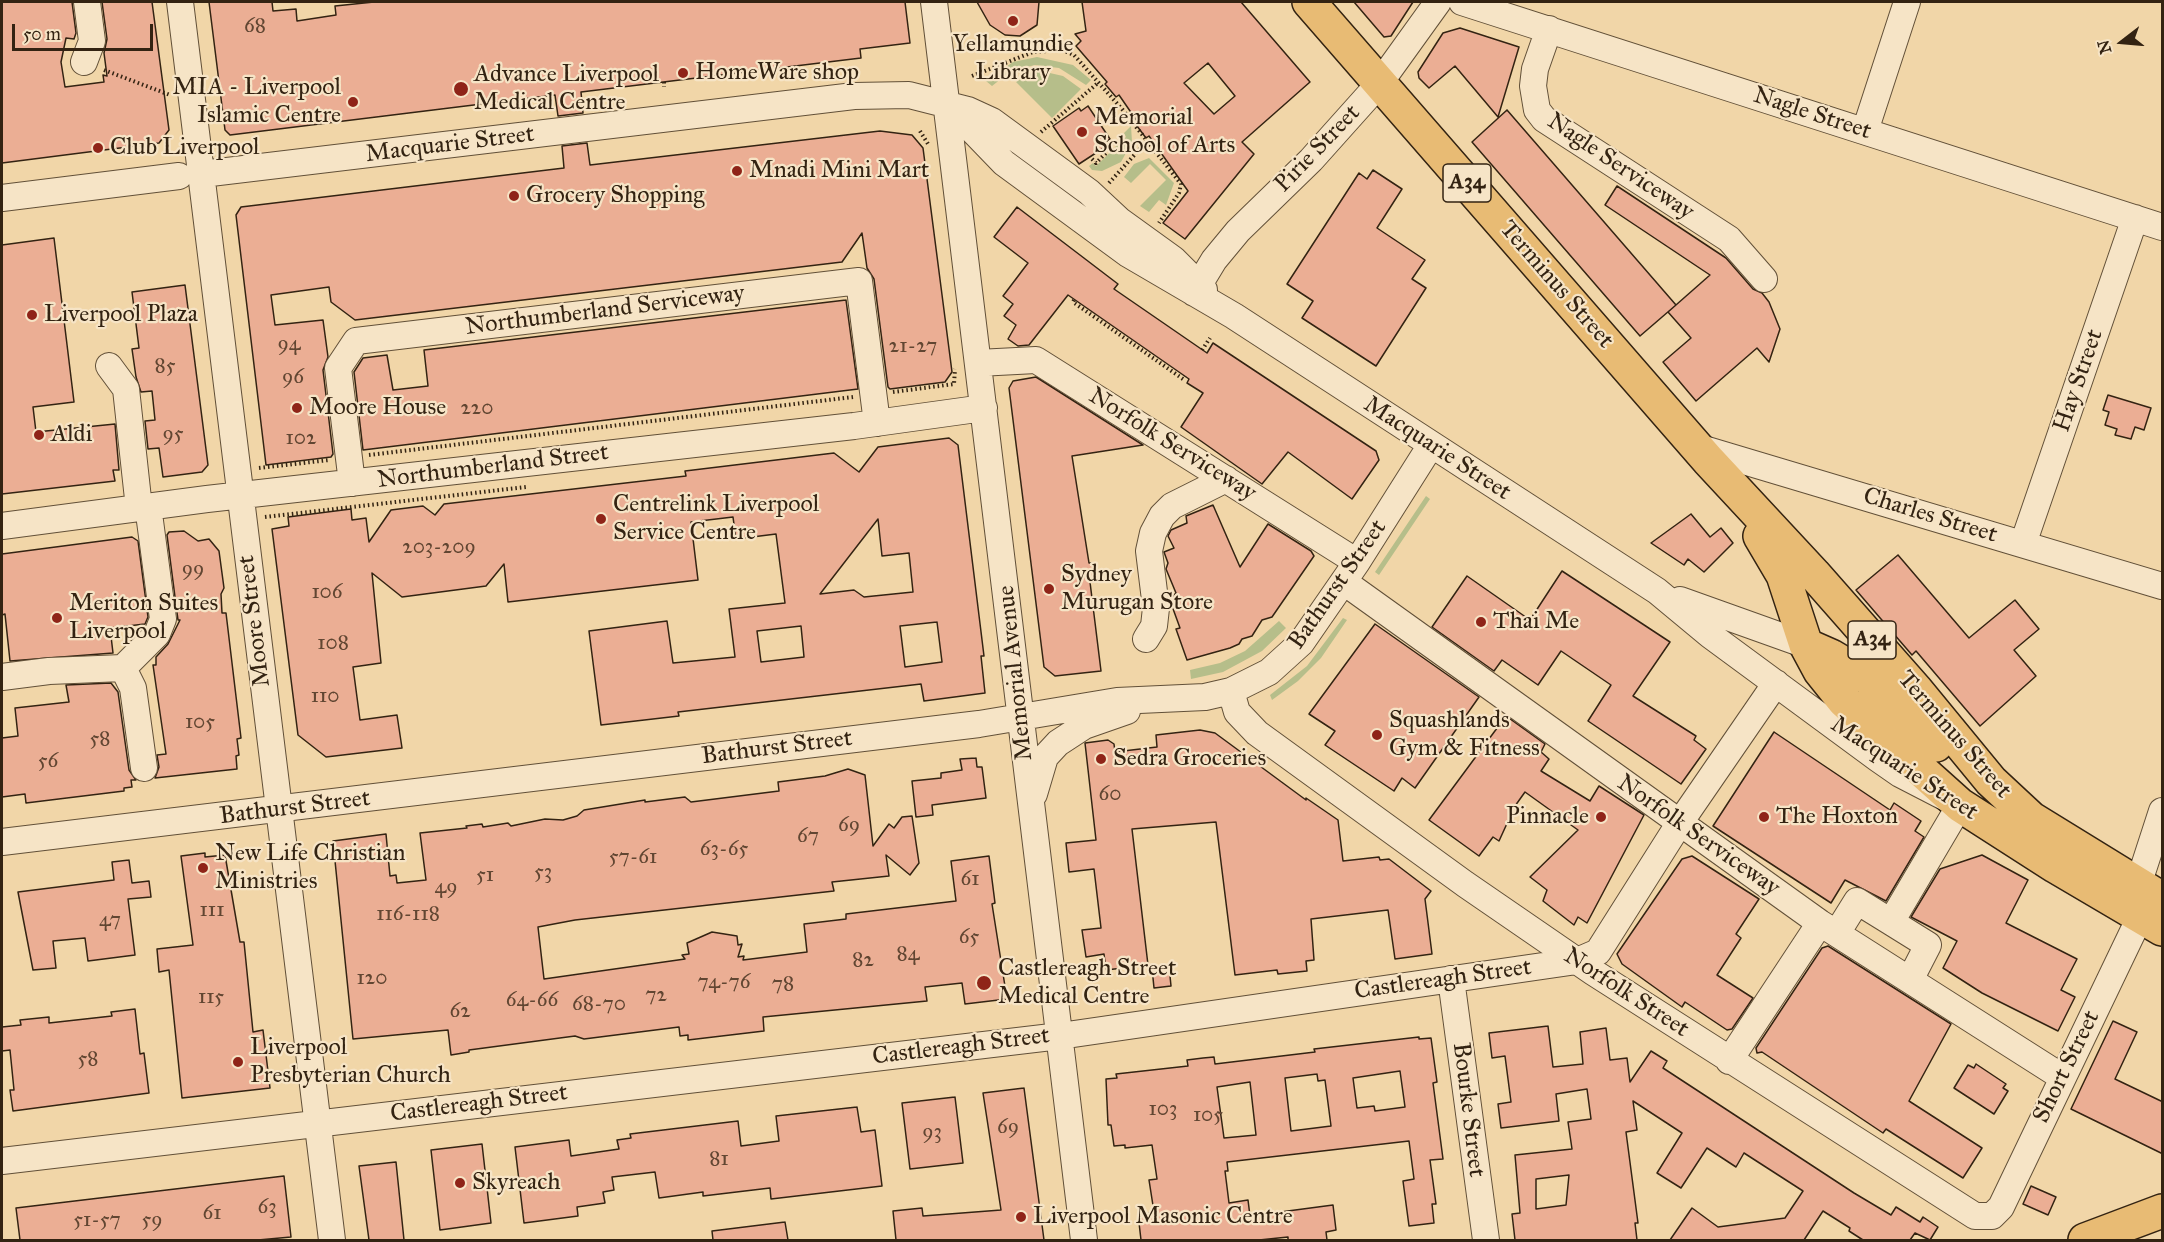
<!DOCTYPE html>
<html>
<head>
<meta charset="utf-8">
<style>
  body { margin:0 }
  #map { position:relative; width:2164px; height:1242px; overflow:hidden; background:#f1d6a8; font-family:"IM FELL Great Primer",serif }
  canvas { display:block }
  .frame { position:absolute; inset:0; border:3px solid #332312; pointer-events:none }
  .north { position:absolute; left:2092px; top:12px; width:60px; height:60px; -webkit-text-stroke:4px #f6e4c6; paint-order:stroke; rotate:254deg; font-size:16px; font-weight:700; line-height:24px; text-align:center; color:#332312 }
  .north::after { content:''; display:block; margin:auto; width:21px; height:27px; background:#332312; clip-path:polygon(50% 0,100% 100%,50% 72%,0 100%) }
  .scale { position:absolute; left:12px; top:24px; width:141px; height:27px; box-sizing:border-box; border:3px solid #332312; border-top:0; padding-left:8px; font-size:18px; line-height:21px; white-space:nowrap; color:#332312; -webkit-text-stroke:4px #f6e4c6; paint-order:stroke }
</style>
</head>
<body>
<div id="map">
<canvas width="2164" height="1242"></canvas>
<div class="frame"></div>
<div class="north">N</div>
<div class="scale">50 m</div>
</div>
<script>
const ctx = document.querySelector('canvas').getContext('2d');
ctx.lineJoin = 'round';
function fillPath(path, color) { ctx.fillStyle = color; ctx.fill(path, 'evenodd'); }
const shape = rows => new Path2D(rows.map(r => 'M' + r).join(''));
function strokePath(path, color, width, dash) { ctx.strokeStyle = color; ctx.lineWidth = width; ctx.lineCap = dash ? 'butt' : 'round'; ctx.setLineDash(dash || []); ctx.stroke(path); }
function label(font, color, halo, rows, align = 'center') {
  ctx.font = font + ' "IM FELL Great Primer",serif'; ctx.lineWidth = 4.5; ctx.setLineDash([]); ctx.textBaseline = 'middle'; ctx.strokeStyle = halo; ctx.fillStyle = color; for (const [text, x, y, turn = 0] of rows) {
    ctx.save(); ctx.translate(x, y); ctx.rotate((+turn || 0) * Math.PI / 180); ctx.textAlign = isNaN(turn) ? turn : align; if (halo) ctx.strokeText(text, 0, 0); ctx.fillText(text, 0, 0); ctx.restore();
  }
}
const green = shape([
  [1037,57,1073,65,1091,80,1086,85,1059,68,1035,65,1011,71,992,86,986,81,1013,62],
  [1041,71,1063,76,1081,89,1052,118,1016,82,1031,72],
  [1131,126,1132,142,1121,162,1102,171,1092,170,1089,166,1093,163,1096,166,1126,137,1124,133],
  [1149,158,1174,183,1166,205,1159,200,1149,212,1140,206,1166,180,1150,164,1131,183,1124,177,1134,164],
  [1426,496,1430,499,1379,575,1375,572],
  [1343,618,1347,620,1321,658,1298,681,1272,700,1270,695,1307,666],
  [1279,621,1286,628,1262,651,1223,672,1191,679,1190,670,1220,663,1245,651]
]);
const building = shape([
  [2,2,72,2,76,33,74,39,66,38,61,62,65,87,104,82,103,75,107,76,104,53,107,39,102,2,152,2,169,130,159,143,2,163,2,2],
  [209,2,272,2,273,11,296,9,297,21,336,15,335,6,374,2,905,2,910,43,860,49,861,58,581,92,583,113,558,116,555,95,230,135,225,130,209,2],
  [977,2,1039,2,1037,25,1020,36,1005,35,990,25,977,2],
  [1082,2,1241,2,1310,82,1242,142,1254,154,1185,239,1163,223,1188,191,1149,136,1146,138,1137,126,1139,124,1119,95,1116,97,1105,84,1107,82,1076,46,1081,41,1075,34,1086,31,1082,2],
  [1208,63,1235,96,1214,114,1184,83,1208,63],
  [1354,2,1413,2,1391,36,1384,37,1354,2],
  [1460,28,1519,47,1498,117,1455,66,1429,88,1419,78,1418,72,1443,33,1460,28],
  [1088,106,1110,139,1103,144,1105,147,1079,164,1053,126,1079,108,1081,111,1088,106],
  [1507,110,1676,305,1640,336,1472,142,1507,110],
  [880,131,912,135,923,148,952,372,945,382,890,389,888,387,874,279,867,268,862,233,842,262,355,320,331,302,329,287,271,295,275,325,323,320,328,357,323,370,333,454,331,457,266,465,236,215,241,207,564,168,562,146,587,143,590,165,880,131],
  [1373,170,1402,189,1377,228,1425,260,1412,279,1426,288,1376,366,1302,318,1313,301,1287,284,1359,173,1367,179,1373,170],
  [1617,186,1726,258,1753,289,1762,293,1769,302,1780,329,1769,362,1757,348,1696,401,1663,362,1691,338,1668,312,1710,275,1605,205,1617,186],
  [1017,207,1118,284,1114,289,1207,353,1213,343,1376,451,1379,460,1352,499,1288,452,1262,484,1181,427,1203,393,1187,383,1189,379,1068,295,1029,345,1018,346,1008,339,1016,325,1004,316,1013,304,1003,296,1028,263,994,237,1017,207],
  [54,238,74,402,33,407,36,432,115,424,119,470,113,470,115,481,2,494,2,245,54,238],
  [185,285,208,465,202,472,163,477,159,448,148,449,145,421,155,420,152,391,141,392,136,377,132,349,139,348,132,292,185,285],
  [846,300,858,389,363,450,354,372,363,358,387,355,393,390,428,386,424,350,846,300],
  [1036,377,1143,445,1072,456,1089,563,1093,563,1095,581,1090,582,1101,671,1055,676,1044,667,1009,388,1013,381,1036,377],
  [2108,395,2151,408,2144,430,2135,427,2131,439,2115,435,2117,429,2105,425,2109,412,2103,410,2108,395],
  [949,438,958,445,984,656,981,656,985,693,924,701,921,684,678,712,679,716,601,725,589,631,667,621,673,663,735,657,729,609,785,603,776,534,736,539,733,517,691,522,698,580,508,602,504,564,486,586,402,597,372,573,381,663,353,667,360,720,397,715,402,748,326,757,298,735,272,529,289,526,288,517,351,509,352,520,366,518,369,542,391,510,423,506,435,515,444,504,686,476,685,471,834,453,859,472,878,447,949,438],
  [878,519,882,556,909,553,913,592,864,597,854,590,820,594,878,519],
  [937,622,942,662,905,667,900,626,937,622],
  [801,626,804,657,761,662,757,631,801,626],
  [1213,505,1240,567,1268,524,1311,551,1314,556,1272,617,1262,620,1252,636,1242,639,1239,644,1230,648,1187,660,1176,629,1180,628,1172,606,1176,605,1173,596,1176,593,1166,569,1168,563,1164,552,1174,548,1168,536,1171,530,1187,523,1186,516,1213,505],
  [1691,514,1710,537,1721,528,1733,543,1704,572,1688,559,1684,565,1651,543,1691,514],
  [184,531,198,541,209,539,219,551,224,588,221,594,222,613,226,613,241,738,237,739,239,755,236,756,237,769,155,778,159,767,157,755,166,754,153,665,156,665,156,657,168,644,180,620,178,620,167,535,169,532,184,531],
  [132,537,138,541,148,617,145,624,110,628,113,653,10,661,5,614,2,615,2,554,132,537],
  [1898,555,1969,638,2015,600,2039,629,2014,650,2036,676,1980,726,1916,651,1912,655,1856,590,1898,555],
  [1562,571,1670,642,1633,696,1696,736,1694,740,1706,749,1681,784,1588,721,1611,685,1561,651,1538,685,1502,660,1494,671,1432,627,1467,576,1530,620,1562,571],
  [1375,624,1479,697,1415,788,1402,778,1394,791,1325,745,1335,731,1309,714,1375,624],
  [111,683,118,692,129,770,136,780,131,780,132,787,124,788,124,791,26,803,25,794,2,797,2,738,18,736,15,708,69,702,66,685,111,683],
  [1506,716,1545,744,1541,752,1549,759,1541,771,1590,801,1599,786,1644,815,1587,923,1578,917,1574,925,1543,901,1547,890,1530,877,1578,830,1525,792,1515,806,1499,841,1493,837,1479,856,1429,820,1506,716],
  [1200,730,1215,733,1306,800,1306,798,1338,820,1343,861,1379,857,1380,860,1389,859,1431,891,1425,899,1432,954,1395,959,1388,910,1311,919,1314,960,1306,961,1307,971,1278,974,1277,970,1235,975,1216,822,1132,829,1148,965,1106,970,1104,954,1086,957,1082,930,1101,928,1094,869,1069,872,1066,843,1096,840,1085,743,1108,740,1114,744,1115,752,1157,747,1156,735,1200,730],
  [1774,732,1890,810,1894,803,1921,821,1915,831,1924,837,1886,901,1845,880,1831,903,1713,826,1774,732],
  [976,758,977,767,982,767,986,798,932,805,933,815,916,817,912,781,941,778,941,773,962,770,960,759,976,758],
  [848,769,865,775,873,846,889,824,894,828,902,817,912,816,919,863,910,875,886,855,889,876,832,882,834,891,575,920,538,927,544,979,685,959,682,955,689,954,687,943,712,932,737,936,738,945,742,944,738,957,744,956,743,960,807,952,804,924,846,919,846,914,956,901,951,861,989,856,995,903,992,904,1007,999,965,1004,962,983,925,987,927,1001,763,1017,764,1031,688,1040,688,1035,680,1036,679,1027,584,1039,575,1036,469,1050,469,1052,451,1055,448,1030,353,1039,333,841,386,834,390,876,396,875,397,883,426,880,420,833,467,828,466,826,482,824,483,827,508,823,511,826,545,819,563,820,577,816,584,810,645,800,645,802,685,797,691,802,779,791,778,782,825,776,848,769],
  [205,853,205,857,225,855,240,942,244,942,253,1032,263,1030,270,1088,182,1098,169,970,159,972,157,949,193,945,181,856,205,853],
  [1982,855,2028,880,2006,923,2077,959,2061,990,2075,997,2058,1031,1982,993,1943,968,1957,941,1911,917,1940,869,1982,855],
  [1692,856,1759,899,1736,934,1741,938,1717,975,1753,998,1732,1029,1727,1030,1685,1002,1682,1007,1622,964,1617,954,1682,859,1692,856],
  [129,860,132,883,149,881,151,897,128,899,135,955,88,961,85,938,53,941,56,968,33,970,18,892,114,880,112,862,129,860],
  [1828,946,1951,1024,1909,1101,1982,1148,1963,1178,1886,1129,1883,1133,1762,1052,1757,1053,1756,1048,1822,948,1828,946],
  [1169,966,1171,986,1154,988,1152,968,1169,966],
  [135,1009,140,1054,144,1053,149,1093,13,1111,10,1090,14,1090,10,1050,2,1051,2,1027,21,1025,20,1020,49,1017,49,1023,112,1016,111,1012,135,1009],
  [2113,1021,2137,1032,2115,1079,2163,1102,2163,1154,2071,1109,2113,1021],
  [1548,1026,1553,1067,1583,1064,1580,1032,1606,1028,1610,1060,1627,1058,1630,1082,1651,1051,1667,1061,1663,1068,1854,1193,1891,1215,1896,1207,1920,1222,1923,1217,1938,1227,1930,1240,1915,1233,1910,1240,1863,1240,1849,1231,1850,1228,1823,1211,1804,1240,1670,1240,1692,1208,1718,1227,1785,1218,1803,1191,1744,1153,1736,1167,1707,1148,1681,1188,1657,1173,1682,1133,1633,1101,1637,1130,1626,1132,1638,1223,1635,1223,1637,1240,1515,1240,1512,1214,1520,1213,1515,1155,1572,1149,1568,1122,1591,1119,1587,1089,1556,1094,1559,1121,1501,1128,1498,1104,1511,1102,1505,1056,1492,1058,1489,1033,1548,1026],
  [1569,1175,1566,1205,1536,1209,1536,1179,1569,1175],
  [1419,1037,1419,1039,1431,1038,1437,1082,1433,1083,1443,1159,1430,1160,1436,1204,1432,1204,1434,1223,1409,1226,1403,1181,1414,1179,1409,1141,1227,1162,1228,1171,1225,1171,1229,1203,1248,1200,1250,1216,1333,1205,1336,1230,1326,1232,1327,1240,1288,1240,1288,1237,1259,1240,1141,1240,1138,1214,1154,1212,1149,1180,1157,1179,1152,1145,1125,1148,1125,1145,1114,1146,1111,1125,1108,1125,1106,1079,1117,1078,1116,1074,1188,1066,1187,1060,1203,1058,1214,1057,1215,1064,1315,1052,1314,1049,1419,1037],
  [1400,1071,1405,1107,1375,1111,1374,1106,1357,1108,1353,1078,1400,1071],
  [1317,1074,1318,1081,1325,1080,1331,1126,1291,1131,1285,1078,1317,1074],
  [1250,1082,1256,1135,1224,1138,1217,1087,1250,1082],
  [1976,1064,2006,1084,2003,1088,2008,1091,1994,1114,1954,1088,1968,1065,1974,1068,1976,1064],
  [1024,1088,1044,1240,896,1240,893,1211,922,1208,923,1216,1001,1210,983,1093,1024,1088],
  [955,1097,963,1163,910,1169,902,1103,955,1097],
  [857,1107,861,1132,875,1130,882,1186,771,1199,770,1188,703,1196,703,1192,659,1198,655,1172,612,1177,614,1190,603,1192,605,1203,577,1207,578,1216,524,1223,515,1147,569,1140,571,1156,619,1149,617,1140,631,1138,630,1134,738,1121,741,1146,779,1141,776,1116,857,1107],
  [482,1144,491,1223,440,1230,431,1150,482,1144],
  [396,1162,404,1240,369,1240,359,1166,396,1162],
  [284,1176,291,1237,258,1240,20,1240,16,1208,284,1176],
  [2031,1186,2056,1197,2048,1215,2023,1204,2031,1186],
  [785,1222,788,1240,713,1240,712,1231,785,1222]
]);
const path = shape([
  [104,70,170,95],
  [972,76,1033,52,1062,50,1074,55,1122,109,1181,184,1179,193,1159,223],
  [664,82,664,87],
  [920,131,928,144],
  [1041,132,1099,82],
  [1092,159,1096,163,1116,143],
  [1109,183,1147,141],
  [1074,300,1073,302,1183,379,1185,376],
  [1202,350,1210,338],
  [893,392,954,384,955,369],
  [369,455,853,397],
  [259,468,329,460],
  [265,517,526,487]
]);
const minor = shape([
  [180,2,332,1240],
  [934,2,1084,1240],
  [1462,2,2162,227],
  [1549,29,1535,69,1533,86,1537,110,1544,119,1729,239,1764,279],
  [84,62,92,41,87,2],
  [948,105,1004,163,1128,254,1234,316,1657,591,1710,635,1877,758,1900,774,1960,805,1891,922,1928,945,1910,980],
  [1865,131,1907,2],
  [202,174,854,96,909,95,968,110,992,121,1089,192,1119,220,1173,259,1204,290],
  [2,198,179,176],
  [1194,293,1214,260,1238,231,1311,160,1379,84,1438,2],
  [978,363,1036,360,1357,562],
  [109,366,126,389,139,508],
  [1697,447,2162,586],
  [352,483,338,368,356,341,859,281,877,423],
  [2,526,207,499,854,426,984,408],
  [2023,544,2135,218],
  [1344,582,1820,923,2062,1077],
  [1680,600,1806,645],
  [1146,639,1154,626,1156,608,1149,551,1153,533,1162,516,1172,506,1226,479],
  [123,668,133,688,144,768],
  [2,677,49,671,123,668,157,634,163,619,148,506],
  [1231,691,1237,712,1257,733,1465,884,1593,972,1975,1216,1992,1216,2001,1207,2140,917],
  [1034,794,1045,757,1058,743,1084,726,1127,711],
  [2,842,979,724,1117,701,1205,697,1231,691,1269,672,1301,643,1357,562,1431,445],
  [2138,885,2162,811],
  [1837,933,1857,901,1891,922],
  [1451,979,1486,1240],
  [1729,1061,1820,923],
  [2,1161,1060,1036,1577,961,1598,952,1679,824,1776,683]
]);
const highway = shape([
  [1309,2,1708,460,1814,574,1917,691,1991,781,2034,821],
  [1760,536,1783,575,1806,645,1820,671,1844,701,1960,805,2055,866,2162,929],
  [1806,645,1831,656,1868,678,1936,745],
  [2016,809,2162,899],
  [2085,1240,2162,1211]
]);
const markers = [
  [1013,21,6,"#8f2418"],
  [683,73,6,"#8f2418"],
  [461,89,8,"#8f2418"],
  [353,102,6,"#8f2418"],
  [1082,132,6,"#8f2418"],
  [98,148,6,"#8f2418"],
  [737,171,6,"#8f2418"],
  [514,196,6,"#8f2418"],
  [32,315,6,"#8f2418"],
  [297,408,6,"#8f2418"],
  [39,435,6,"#8f2418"],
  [601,519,6,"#8f2418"],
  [1049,589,6,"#8f2418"],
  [57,618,6,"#8f2418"],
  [1481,622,6,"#8f2418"],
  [1377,735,6,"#8f2418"],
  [1101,759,6,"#8f2418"],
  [1601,817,6,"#8f2418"],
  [1764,817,6,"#8f2418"],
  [203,868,6,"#8f2418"],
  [984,983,8,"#8f2418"],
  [238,1062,6,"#8f2418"],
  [460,1183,6,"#8f2418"],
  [1021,1217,6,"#8f2418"]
];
const numberNames = [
  ["68",255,27],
  ["94",289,345],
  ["21-27",913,347],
  ["85",165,367],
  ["96",293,378],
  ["220",477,409],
  ["95",173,435],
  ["102",301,439],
  ["203-209",439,548],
  ["99",193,570],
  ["106",327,593],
  ["108",333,644],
  ["110",325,697],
  ["105",200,723],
  ["58",100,740],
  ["56",48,762],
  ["60",1110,795],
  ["69",849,826],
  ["67",808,837],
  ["63-65",724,850],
  ["57-61",633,858],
  ["53",543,873],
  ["51",485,876],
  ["61",970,880],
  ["49",446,888],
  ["111",212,911],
  ["116-118",408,915],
  ["47",110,921],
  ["65",969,938],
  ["84",908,955],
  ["82",863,961],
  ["120",372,979],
  ["74-76",724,983],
  ["78",783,985],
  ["72",656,996],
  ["115",211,998],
  ["64-66",532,1001],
  ["68-70",599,1005],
  ["62",460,1012],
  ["58",88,1060],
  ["103",1163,1110],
  ["105",1208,1116],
  ["69",1008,1128],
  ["93",932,1133],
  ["81",719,1160],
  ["63",267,1208],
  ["61",212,1214],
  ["51-57",97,1221],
  ["59",152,1221]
];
const shields = [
  [1467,183,48],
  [1872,640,48]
];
const shieldNames = [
  ["A34",1467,183],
  ["A34",1872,640]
];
const poiNames = [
  ["Yellamundie",1013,45,"center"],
  ["Library",1013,73,"center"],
  ["HomeWare shop",695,73],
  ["Advance Liverpool",474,75],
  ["Medical Centre",474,103],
  ["MIA - Liverpool",341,88,"right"],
  ["Islamic Centre",341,116,"right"],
  ["Memorial",1094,118],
  ["School of Arts",1094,146],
  ["Club Liverpool",110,148],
  ["Mnadi Mini Mart",749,171],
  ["Grocery Shopping",526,196],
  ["Liverpool Plaza",44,315],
  ["Moore House",309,408],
  ["Aldi",51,435],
  ["Centrelink Liverpool",613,505],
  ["Service Centre",613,533],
  ["Sydney",1061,575],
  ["Murugan Store",1061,603],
  ["Meriton Suites",69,604],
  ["Liverpool",69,632],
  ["Thai Me",1493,622],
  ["Squashlands",1389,721],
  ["Gym & Fitness",1389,749],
  ["Sedra Groceries",1113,759],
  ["Pinnacle",1589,817,"right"],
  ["The Hoxton",1776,817],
  ["New Life Christian",215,854],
  ["Ministries",215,882],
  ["Castlereagh Street",998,969],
  ["Medical Centre",998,997],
  ["Liverpool",250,1048],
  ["Presbyterian Church",250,1076],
  ["Skyreach",472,1183],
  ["Liverpool Masonic Centre",1033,1217]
];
const streetNames = [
  ["Nagle Street",1812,114,18],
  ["Macquarie Street",450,145,-7],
  ["Pirie Street",1318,149,-46],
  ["Nagle Serviceway",1620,167,34],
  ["Terminus Street",1556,285,49],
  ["Northumberland Serviceway",605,311,-7],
  ["Hay Street",2079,381,-71],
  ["Norfolk Serviceway",1172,445,32],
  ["Macquarie Street",1437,449,33],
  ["Northumberland Street",493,467,-7],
  ["Charles Street",1930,516,17],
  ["Bathurst Street",1338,585,-55],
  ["Moore Street",255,621,-97],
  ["Memorial Avenue",1016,673,-96],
  ["Terminus Street",1954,735,49],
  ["Bathurst Street",777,748,-7],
  ["Macquarie Street",1904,769,33],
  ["Bathurst Street",295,808,-7],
  ["Norfolk Serviceway",1698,836,35],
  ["Castlereagh Street",1443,980,-8],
  ["Norfolk Street",1626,993,33],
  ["Castlereagh Street",961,1047,-7],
  ["Short Street",2067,1067,-64],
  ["Castlereagh Street",479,1104,-7],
  ["Bourke Street",1468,1110,83]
];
fillPath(green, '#b6be8a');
fillPath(building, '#ebae94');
strokePath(building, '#332312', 1.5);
strokePath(minor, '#625038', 28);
strokePath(highway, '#332312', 36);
strokePath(path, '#332312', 4, [1.5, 3]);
strokePath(minor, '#f6e4c6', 26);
strokePath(highway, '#e8bb74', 33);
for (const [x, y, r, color] of markers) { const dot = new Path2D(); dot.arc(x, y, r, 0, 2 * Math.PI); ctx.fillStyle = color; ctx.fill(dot); strokePath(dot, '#f6e4c6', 2); }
label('21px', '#614632', null, numberNames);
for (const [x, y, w] of shields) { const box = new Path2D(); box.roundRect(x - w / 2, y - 19, w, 38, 4.5); ctx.fillStyle = '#f6e4c6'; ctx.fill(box); strokePath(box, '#332312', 1.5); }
label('bold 22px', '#332312', null, shieldNames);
label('24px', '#332312', '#f6e4c6', poiNames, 'left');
label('24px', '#332312', '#f6e4c6', streetNames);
</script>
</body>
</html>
